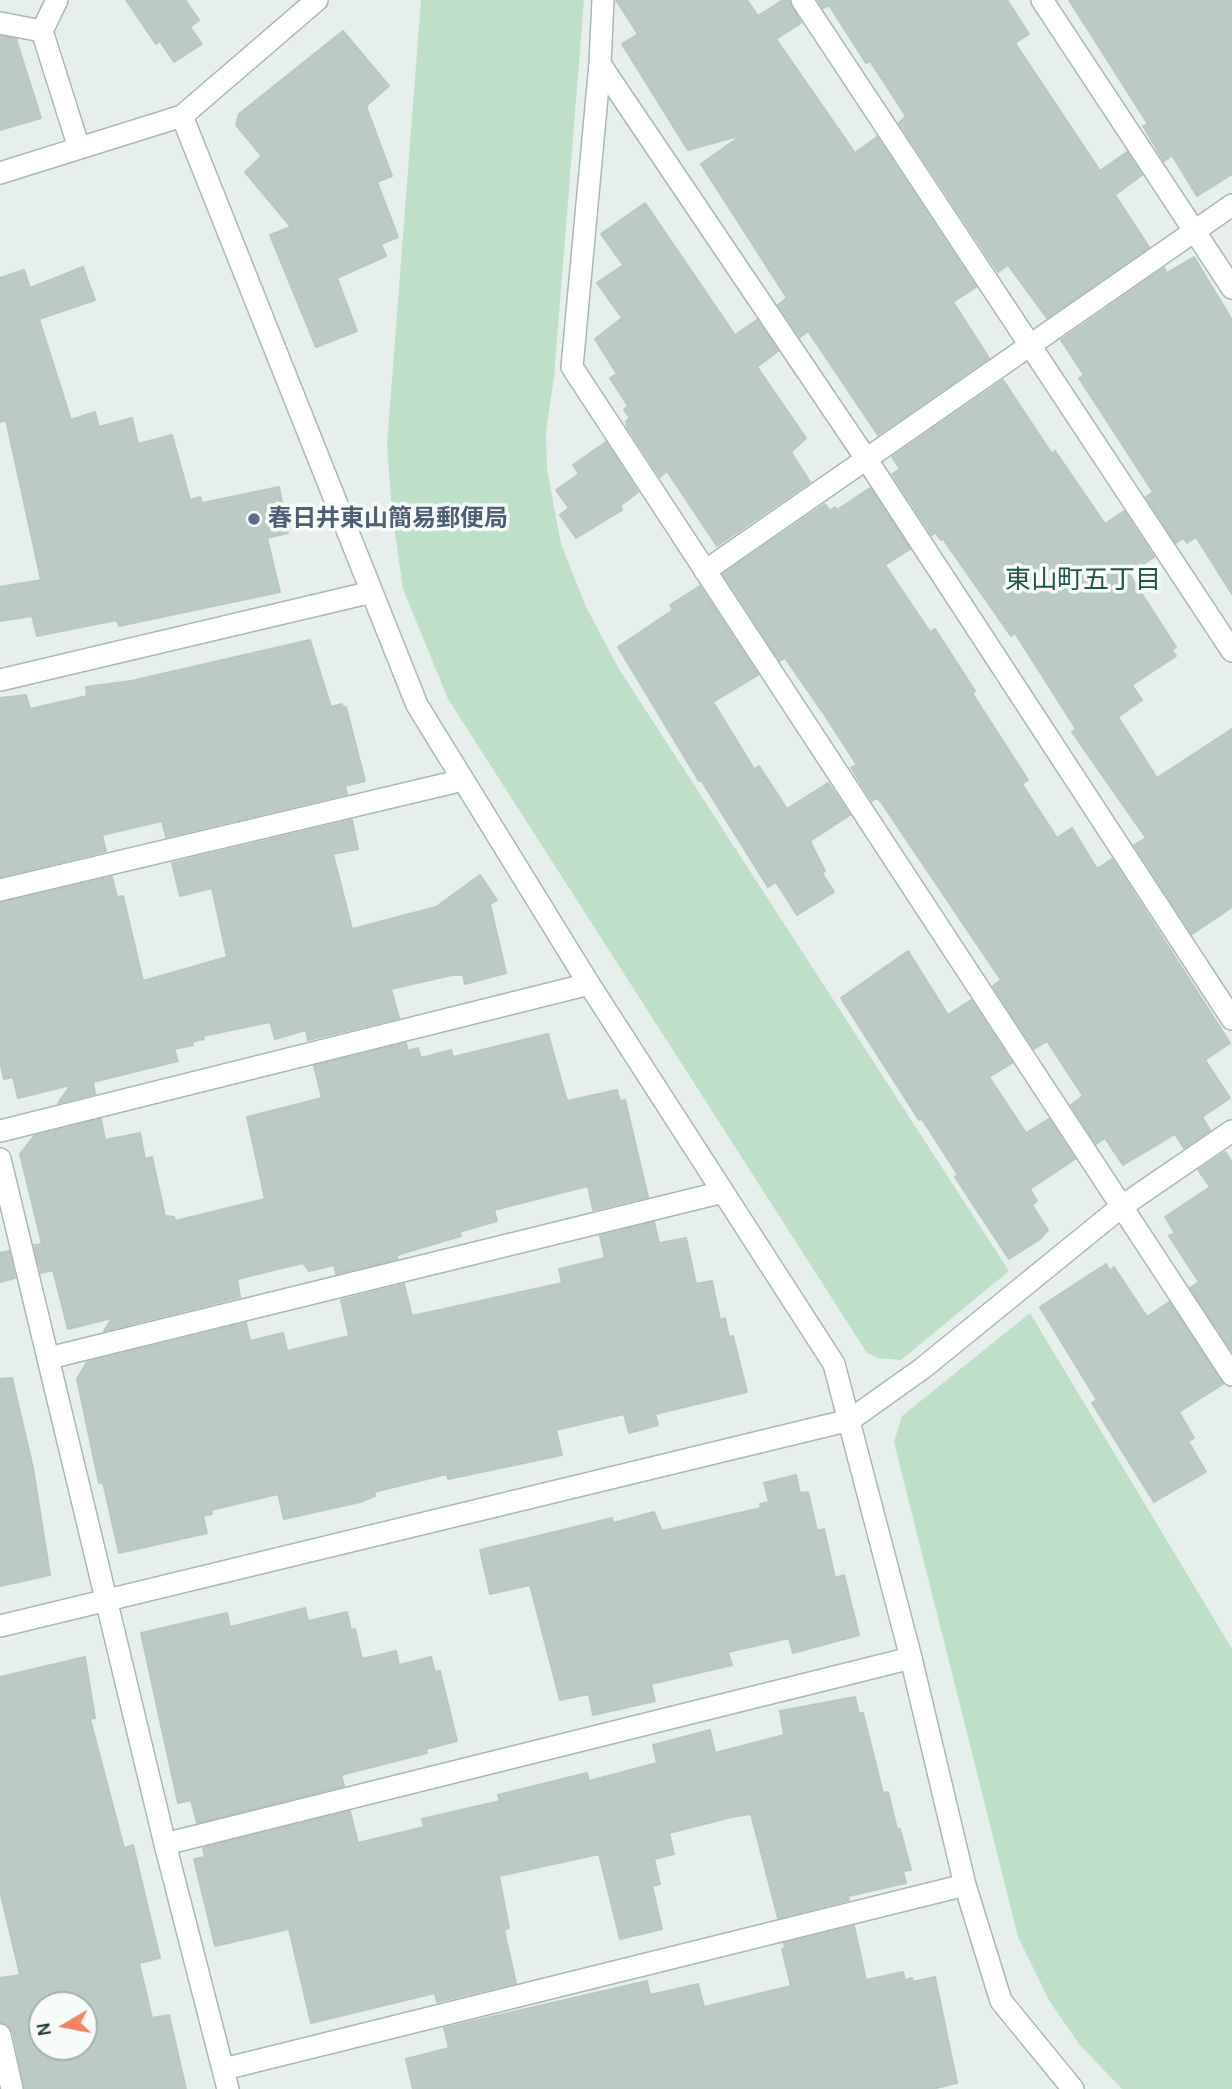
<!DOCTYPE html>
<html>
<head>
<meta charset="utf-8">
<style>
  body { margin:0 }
  #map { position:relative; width:1232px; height:2089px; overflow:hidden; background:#e6efeb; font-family:Karla,sans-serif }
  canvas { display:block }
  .north { position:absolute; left:28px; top:1991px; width:70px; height:70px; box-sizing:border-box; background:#f7fbf9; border:2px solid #a3b1ad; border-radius:50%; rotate:260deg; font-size:19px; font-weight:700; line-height:28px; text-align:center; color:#24423a }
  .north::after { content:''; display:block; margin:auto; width:24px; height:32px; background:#f4845f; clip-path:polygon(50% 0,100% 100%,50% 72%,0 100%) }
</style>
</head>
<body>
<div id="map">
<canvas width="1232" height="2089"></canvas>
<div class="north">N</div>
</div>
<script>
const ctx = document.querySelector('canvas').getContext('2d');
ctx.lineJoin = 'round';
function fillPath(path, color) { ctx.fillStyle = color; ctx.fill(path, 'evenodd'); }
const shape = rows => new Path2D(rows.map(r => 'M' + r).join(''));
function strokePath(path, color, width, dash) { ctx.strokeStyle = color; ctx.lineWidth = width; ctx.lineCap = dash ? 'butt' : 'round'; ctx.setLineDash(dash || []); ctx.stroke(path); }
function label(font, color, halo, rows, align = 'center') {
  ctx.font = font + ' Karla,"Noto Sans JP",sans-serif'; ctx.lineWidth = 7; ctx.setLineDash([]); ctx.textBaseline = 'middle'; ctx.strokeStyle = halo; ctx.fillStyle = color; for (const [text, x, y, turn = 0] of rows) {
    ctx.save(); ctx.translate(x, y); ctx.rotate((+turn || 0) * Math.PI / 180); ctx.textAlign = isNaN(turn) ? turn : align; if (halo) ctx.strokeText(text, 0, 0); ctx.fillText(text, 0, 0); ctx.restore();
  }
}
const green = shape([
  [421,0,584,0,554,377,546,431,547,469,561,544,586,607,619,669,1009,1271,901,1360,879,1358,867,1353,448,699,403,589,392,512,387,445],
  [1030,1313,1232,1649,1232,2089,1122,2089,1080,2045,1050,2002,1018,1937,894,1442,902,1416]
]);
const building = shape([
  [126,0,185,0,199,20,190,27,202,44,174,62,160,41,156,44,126,0],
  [616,0,747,0,758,16,783,0,789,0,801,23,776,39,855,153,877,137,976,287,953,302,989,358,878,435,808,331,800,337,778,305,787,298,701,164,742,135,688,150,622,44,638,34,616,0],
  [818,0,1007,0,1029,34,1015,43,1100,171,1127,152,1142,175,1115,195,1149,247,1047,318,1008,265,998,272,899,123,906,116,870,61,866,63,829,5,823,8,818,0],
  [1069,0,1232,0,1232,174,1197,196,1172,155,1164,161,1143,126,1148,124,1069,0],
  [343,31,389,86,366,106,392,176,377,182,398,237,381,244,386,256,337,278,357,331,316,347,270,235,291,227,245,172,262,156,236,125,239,114,343,31],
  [0,36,16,39,41,118,0,130,0,36],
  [645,203,735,335,757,320,778,351,757,367,806,438,791,452,810,482,717,546,667,471,660,477,627,427,626,421,630,418,624,410,628,406,610,378,617,374,595,339,622,318,597,283,623,265,601,234,645,203],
  [1194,257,1232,320,1232,594,1196,537,1187,543,1183,538,1176,543,1146,497,1153,492,1079,378,1084,375,1061,340,1164,268,1167,273,1194,257],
  [83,267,95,300,39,319,71,420,95,412,99,427,132,418,138,444,172,435,190,500,200,497,202,503,279,487,288,533,267,538,280,592,119,626,117,620,37,636,32,616,0,621,0,587,41,580,6,420,0,422,0,278,24,270,30,288,83,267],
  [1003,380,1052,454,1055,451,1105,524,1124,511,1154,557,1129,574,1176,647,1172,650,1176,656,1132,685,1142,700,1118,717,1157,778,1232,729,1232,907,1192,934,1134,845,1146,838,1072,732,1076,729,1015,633,1011,636,943,539,941,540,935,532,932,535,892,474,900,469,892,457,1003,380],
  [606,442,638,492,620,506,622,510,576,538,560,515,569,508,556,490,579,474,573,465,606,442],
  [870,488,910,549,885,565,930,632,935,629,975,691,972,693,1028,780,1022,784,1057,838,1072,828,1097,869,1112,859,1230,1043,1205,1060,1230,1098,1202,1117,1210,1130,1184,1148,1175,1134,1123,1165,1105,1138,1096,1144,1071,1105,1083,1096,1047,1041,1034,1049,993,986,1001,980,881,802,877,798,872,801,851,768,857,765,826,717,785,658,780,661,723,574,825,504,830,511,835,507,837,510,870,488],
  [700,586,758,675,713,702,754,769,759,766,787,809,828,783,850,815,810,841,825,871,822,873,834,892,797,915,776,882,768,887,701,780,699,781,618,647,673,610,670,605,700,586],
  [310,640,331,707,342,704,343,708,346,707,365,781,345,786,347,794,166,837,162,821,102,835,106,851,0,877,0,698,26,695,30,709,87,696,86,687,131,681,310,640],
  [352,820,358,849,333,854,352,929,436,907,480,875,497,900,490,904,506,973,465,984,463,975,452,975,391,989,399,1018,308,1040,306,1030,275,1039,270,1022,203,1036,204,1039,192,1042,193,1045,174,1049,178,1061,93,1082,95,1094,58,1103,71,1085,18,1098,13,1077,4,1079,0,1061,0,903,112,877,117,897,123,896,143,981,227,957,212,888,180,896,172,863,352,820],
  [908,951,948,1015,971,1000,1012,1063,989,1077,1026,1133,1049,1119,1075,1159,1030,1189,1037,1201,1032,1205,1048,1230,1040,1239,1009,1259,955,1177,958,1175,922,1119,919,1120,841,998,908,951],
  [548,1034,567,1101,617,1090,620,1101,625,1100,648,1197,593,1210,588,1186,494,1210,497,1221,459,1232,461,1236,397,1255,398,1259,336,1274,334,1265,309,1271,303,1263,237,1279,240,1297,104,1331,112,1318,68,1329,53,1270,41,1273,34,1245,42,1244,20,1154,34,1136,101,1119,105,1140,140,1133,145,1159,152,1157,165,1216,174,1217,175,1221,265,1199,247,1117,322,1098,314,1066,406,1043,408,1051,418,1048,421,1058,451,1050,453,1057,548,1034],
  [1225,1152,1232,1162,1232,1351,1190,1288,1199,1282,1169,1236,1175,1233,1165,1217,1210,1187,1198,1170,1225,1152],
  [654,1222,659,1243,686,1238,696,1284,712,1281,720,1320,725,1318,729,1337,733,1336,747,1392,655,1414,658,1425,629,1433,624,1414,556,1430,562,1455,448,1479,447,1474,374,1492,375,1496,360,1502,284,1519,278,1494,211,1510,212,1514,203,1516,207,1533,119,1553,103,1482,99,1483,77,1379,87,1362,246,1323,250,1341,283,1333,287,1351,349,1336,341,1300,404,1284,412,1316,562,1283,559,1269,605,1258,600,1236,654,1222],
  [9,1251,15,1278,0,1282,0,1253,9,1251],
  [1106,1264,1110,1271,1114,1267,1147,1317,1169,1302,1223,1384,1179,1412,1194,1438,1188,1441,1206,1472,1154,1502,1092,1403,1097,1400,1040,1307,1106,1264],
  [12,1378,33,1468,50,1575,0,1586,0,1379,12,1378],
  [796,1475,800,1493,808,1492,817,1531,824,1529,835,1578,844,1575,859,1635,793,1653,789,1638,728,1652,732,1665,651,1684,655,1701,593,1715,589,1694,560,1700,530,1585,490,1594,480,1550,612,1518,613,1523,654,1512,662,1531,761,1508,760,1504,769,1502,764,1483,796,1475],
  [305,1608,308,1621,347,1612,351,1630,355,1629,362,1659,396,1651,399,1665,431,1657,435,1672,440,1671,457,1741,426,1749,427,1753,341,1775,344,1786,197,1823,191,1800,178,1803,141,1633,227,1613,230,1627,305,1608],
  [85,1657,95,1718,90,1719,124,1848,133,1845,160,1958,139,1963,152,2018,169,2015,186,2089,25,2089,13,2032,9,2026,0,2022,0,1978,20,1975,0,1891,0,1677,85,1657],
  [42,2005,84,2005,84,2047,42,2047,42,2005],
  [855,1697,859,1714,863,1713,883,1793,888,1792,897,1829,900,1829,911,1870,903,1871,906,1883,848,1896,849,1900,778,1918,751,1814,732,1817,669,1833,674,1854,654,1859,660,1884,652,1886,662,1929,620,1939,599,1854,499,1876,509,1928,504,1930,516,1983,437,2002,435,1993,311,2023,289,1929,215,1946,194,1859,205,1857,203,1848,350,1811,358,1843,424,1827,422,1819,500,1801,498,1795,587,1773,589,1781,657,1763,653,1745,710,1730,715,1753,784,1735,780,1711,855,1697],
  [854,1926,866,1980,903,1972,905,1980,912,1978,913,1982,935,1977,957,2083,932,2089,413,2089,406,2059,449,2048,444,2028,647,1981,650,1995,698,1984,704,2007,791,1986,782,1949,785,1948,784,1943,854,1926]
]);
const minor = shape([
  [57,0,42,31,79,148],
  [603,0,600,64,572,367,1232,1375],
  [802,0,1232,651],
  [1042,0,1232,288],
  [0,23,42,31],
  [600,64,867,460,1232,1019],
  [182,116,417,705,589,984,834,1364,911,1658,965,1885,1001,2001,1073,2089],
  [0,173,182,116,317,0],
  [705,571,1232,205],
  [0,680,372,592],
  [0,890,463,780],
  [0,1131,589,984],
  [0,1159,165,1844,228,2089],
  [49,1358,723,1192],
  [0,1626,850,1420,923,1368,1121,1207,1232,1131],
  [165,1844,911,1658],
  [0,2035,12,2089],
  [224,2069,965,1885]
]);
const markers = [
  [254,519,7,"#5c6f8a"]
];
const serviceNames = [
  ["春日井東山簡易郵便局",268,519]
];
const neighbourhoodNames = [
  ["東山町五丁目",1083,581]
];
fillPath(green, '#bfe0c8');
fillPath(building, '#bbcac4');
strokePath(building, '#b8c9c2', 2);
strokePath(minor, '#a8b8b2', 24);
strokePath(minor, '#fff', 21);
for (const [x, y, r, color] of markers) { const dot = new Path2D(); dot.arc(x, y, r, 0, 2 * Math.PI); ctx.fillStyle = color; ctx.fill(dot); strokePath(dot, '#f7fbf9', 2.5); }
label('bold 24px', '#4e5e75', '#f7fbf9', serviceNames, 'left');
label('26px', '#1f5548', '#f7fbf9', neighbourhoodNames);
</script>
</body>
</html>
